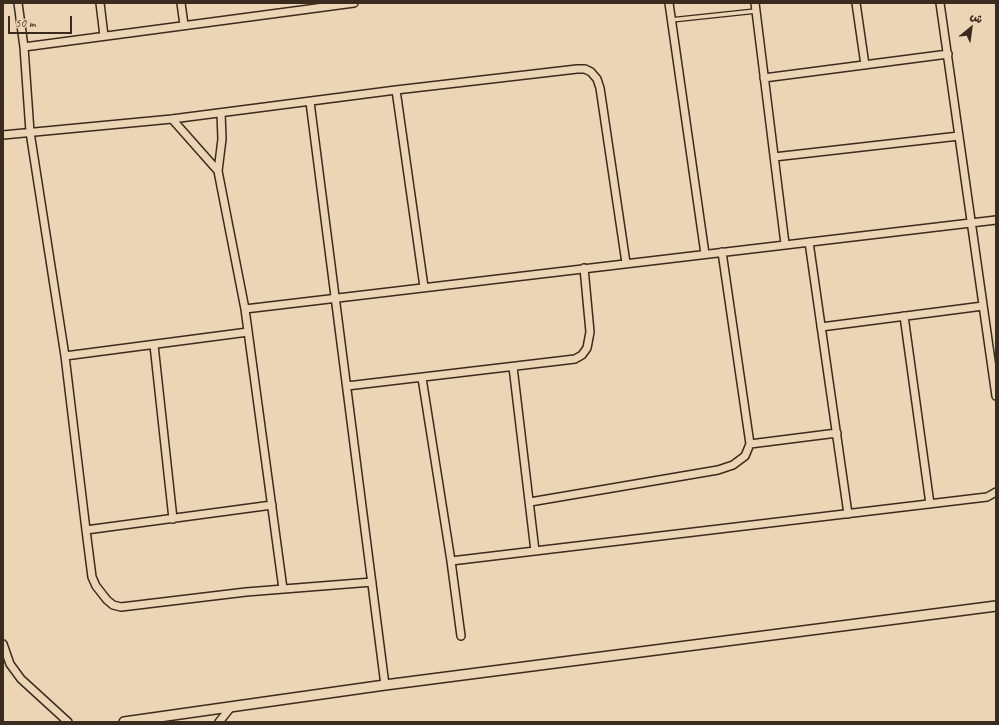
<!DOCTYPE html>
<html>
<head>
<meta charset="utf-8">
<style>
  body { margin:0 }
  #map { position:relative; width:999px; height:725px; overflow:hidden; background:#ebd5b4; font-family:Caveat,"Playpen Sans Arabic",sans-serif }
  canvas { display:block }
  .frame { position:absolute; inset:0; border:4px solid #3b2a1e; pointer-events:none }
  .north { position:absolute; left:951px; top:8px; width:40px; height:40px; -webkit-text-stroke:3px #ebd5b4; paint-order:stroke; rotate:29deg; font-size:11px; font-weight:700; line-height:16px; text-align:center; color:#3b2a1e }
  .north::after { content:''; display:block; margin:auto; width:14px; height:18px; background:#3b2a1e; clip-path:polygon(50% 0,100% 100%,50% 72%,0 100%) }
  .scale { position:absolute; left:8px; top:16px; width:64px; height:18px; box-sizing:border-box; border:2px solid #3b2a1e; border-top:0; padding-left:5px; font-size:12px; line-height:14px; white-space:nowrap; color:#3b2a1e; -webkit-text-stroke:3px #ebd5b4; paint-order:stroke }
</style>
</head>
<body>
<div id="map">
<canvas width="999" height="725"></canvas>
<div class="frame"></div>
<div class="north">ش</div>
<div class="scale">50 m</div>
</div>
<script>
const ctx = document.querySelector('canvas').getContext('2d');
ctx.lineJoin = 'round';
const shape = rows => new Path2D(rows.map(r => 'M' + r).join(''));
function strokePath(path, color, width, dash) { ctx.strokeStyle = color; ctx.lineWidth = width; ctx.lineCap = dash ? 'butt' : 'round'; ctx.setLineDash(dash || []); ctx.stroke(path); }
const service = shape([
  [671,20,756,11]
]);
const minor = shape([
  [18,3,24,47,30,132,65,356,86,530,92,577,96,586,107,600,113,605,121,607,246,592,372,582],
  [100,3,104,36],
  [181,3,184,25],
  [669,3,705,254],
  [755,3,785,244],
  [856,3,865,65],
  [940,3,996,396],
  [24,47,354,3],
  [764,78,948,54],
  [396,90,424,287],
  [310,102,385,685],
  [221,113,222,139,218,171,245,309,283,589],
  [172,119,218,171],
  [3,135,172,119,396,90,577,69,585,69,591,72,597,79,600,88,626,263],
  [774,157,959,136],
  [809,242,848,514],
  [245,309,996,220],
  [904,316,930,504],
  [821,327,983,306],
  [154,345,173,519],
  [65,356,248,332],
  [513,367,535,551],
  [422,378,451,561,461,636],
  [347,386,575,359,582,355,587,348,590,332,584,268],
  [750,444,837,433],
  [530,502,718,470,733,465,745,456,750,444,722,252],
  [86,530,272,505],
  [451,561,987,497,996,492],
  [3,644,10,664,21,679,68,722],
  [219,722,231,707]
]);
const tertiary = shape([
  [124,722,385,685,996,606]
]);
strokePath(service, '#3b2a1e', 6);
strokePath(minor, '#3b2a1e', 10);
strokePath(tertiary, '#3b2a1e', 12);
strokePath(service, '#ebd5b4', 3.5);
strokePath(minor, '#ebd5b4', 7);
strokePath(tertiary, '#ebd5b4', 9);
</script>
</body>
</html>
